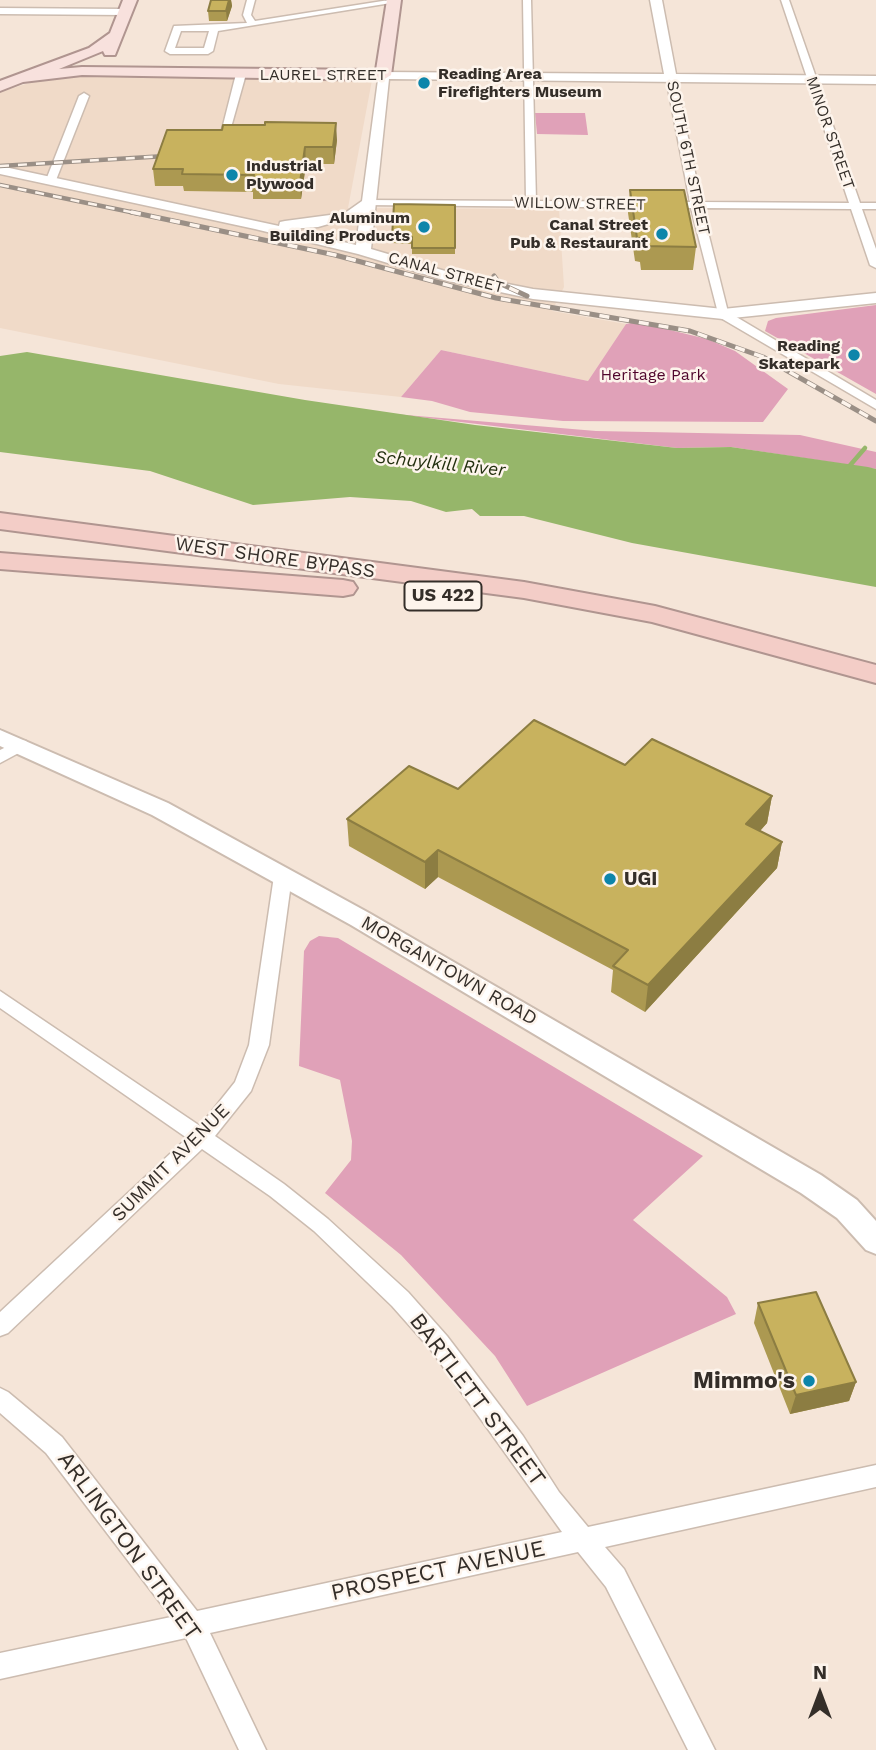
<!DOCTYPE html>
<html>
<head>
<meta charset="utf-8">
<style>
  body { margin:0 }
  #map { position:relative; width:876px; height:1750px; overflow:hidden; background:#f5e5d8; font-family:"Work Sans",sans-serif }
  canvas { display:block }
  .north { position:absolute; left:785px; top:1659px; width:70px; height:70px; -webkit-text-stroke:5px #fdf4ec; paint-order:stroke; rotate:0deg; font-size:19px; font-weight:700; line-height:28px; text-align:center; color:#342e29 }
  .north::after { content:''; display:block; margin:auto; width:24px; height:32px; background:#342e29; clip-path:polygon(50% 0,100% 100%,50% 72%,0 100%) }
</style>
</head>
<body>
<div id="map">
<canvas width="876" height="1750"></canvas>
<div class="north">N</div>
</div>
<script>
const ctx = document.querySelector('canvas').getContext('2d');
ctx.lineJoin = 'round';
function fillPath(path, color) { ctx.fillStyle = color; ctx.fill(path, 'evenodd'); }
const shape = rows => new Path2D(rows.map(r => 'M' + r).join(''));
function strokePath(path, color, width, dash) { ctx.strokeStyle = color; ctx.lineWidth = width; ctx.lineCap = dash ? 'butt' : 'round'; ctx.setLineDash(dash || []); ctx.stroke(path); }
function label(font, color, halo, rows, align = 'center') {
  ctx.font = font + ' "Work Sans",sans-serif'; ctx.lineWidth = 5; ctx.setLineDash([]); ctx.textBaseline = 'middle'; ctx.strokeStyle = halo; ctx.fillStyle = color; for (const [text, x, y, turn = 0] of rows) {
    ctx.save(); ctx.translate(x, y); ctx.rotate((+turn || 0) * Math.PI / 180); ctx.textAlign = isNaN(turn) ? turn : align; if (halo) ctx.strokeText(text, 0, 0); ctx.fillText(text, 0, 0); ctx.restore();
  }
}
const built = shape([
  [73,75,372,80,348,208,559,209,564,287,552,311,626,324,588,381,441,350,401,397,279,384,0,328,0,92,39,80]
]);
const green = shape([
  [535,113,585,113,588,135,537,134],
  [876,305,876,394,765,331,768,321,776,318],
  [637,322,707,339,735,351,788,389,763,422,563,421,470,412,432,401,401,397,441,350,588,381,626,324],
  [394,414,596,431,800,435,876,452,876,469,731,447,677,448],
  [319,936,338,938,703,1156,633,1220,727,1297,736,1314,527,1406,495,1356,401,1255,325,1193,351,1160,352,1141,340,1080,299,1066,304,951,310,941]
]);
const water = shape([
  [27,352,305,400,475,425,677,448,731,447,868,467,876,469,876,587,632,543,524,516,480,516,472,509,446,512,411,501,350,497,253,505,150,471,0,452,0,356]
]);
const stream = shape([
  [846,470,865,448]
]);
const minor = shape([
  [247,0,255,0,251,15,255,21,389,0,397,2,218,31,213,51,208,54,170,54,165,51,174,26,247,23,243,15,247,0],
  [181,31,209,31,204,48,175,48,181,31],
  [523,0,531,0,536,201,690,202,666,78,671,75,676,78,701,202,849,203,781,0,789,0,860,203,876,203,876,209,862,209,876,249,876,268,870,265,851,209,702,208,728,312,876,400,876,409,719,317,691,208,364,205,364,201,368,200,526,201,523,0],
  [0,8,125,9,129,12,125,15,0,14,0,8],
  [241,71,246,74,230,131,221,133,236,74,241,71],
  [84,93,89,96,56,180,47,182,46,180,79,96,84,93],
  [20,740,26,741,28,745,26,749,0,763,0,750,20,740],
  [283,870,292,876,269,1045,251,1091,215,1136,284,1184,328,1219,408,1292,447,1336,523,1436,559,1492,588,1527,876,1465,876,1487,605,1547,624,1569,715,1750,688,1750,606,1587,578,1552,210,1633,266,1750,239,1750,186,1638,0,1679,0,1653,171,1617,46,1453,0,1413,0,1388,8,1392,62,1437,197,1611,562,1532,431,1350,392,1306,314,1231,270,1196,202,1149,8,1333,0,1336,0,1312,187,1138,0,1008,0,991,200,1126,235,1082,249,1045,274,876,283,870]
]);
const tertiary = shape([
  [650,0,662,0,676,74,876,76,876,84,389,79,371,249,452,273,533,289,723,309,876,293,876,303,723,319,533,299,444,280,358,254,255,229,0,174,0,166,279,226,280,222,285,221,345,213,362,201,379,72,664,74,650,0],
  [360,215,356,245,289,229,318,227,360,215]
]);
const secondary = shape([
  [0,730,168,803,369,913,821,1175,857,1200,876,1221,876,1254,866,1250,837,1218,801,1193,351,925,152,815,0,746,0,730]
]);
const primary = shape([
  [123,0,137,0,115,55,105,55,103,51,59,69,82,67,376,70,387,0,401,0,391,75,383,80,82,75,23,82,0,91,0,81,89,48,110,33,123,0]
]);
const motorway = shape([
  [0,513,524,582,655,606,876,665,876,683,652,622,524,598,0,529,0,513],
  [0,553,343,580,353,582,357,588,353,594,343,596,0,569,0,553]
]);
const railFar1 = shape([
  [0,166,166,156],
  [0,185,140,214]
]);
const rail = shape([
  [131,212,335,255,496,298,690,331,763,357,876,421],
  [494,276,499,283,527,296]
]);
const wall = shape([
  [211,0,231,0,232,6,227,21,209,21,208,11],
  [337,140,334,164,306,164,301,199,253,199,253,192,184,191,183,186,155,186,153,169],
  [630,190,696,247,693,270,641,270,640,262,635,261,628,213],
  [455,205,455,254,412,254,412,244,392,243,392,237],
  [625,765,772,796,767,823,760,831,782,842,777,868,645,1012,611,992,613,970,438,877,425,889,349,846,347,819,458,789],
  [758,1303,856,1382,849,1401,790,1414,754,1323]
]);
const shadedWall = shape([
  [229,0,231,0,232,6,227,21,226,11],
  [336,123,337,140,334,164,333,147],
  [305,147,306,164,301,199,300,182],
  [772,796,767,823,742,851,746,824],
  [782,842,777,868,645,1012,648,985],
  [438,850,438,877,425,889,425,862],
  [856,1382,849,1401,790,1414,796,1395]
]);
const building = shape([
  [211,0,229,0,226,11,208,11,211,0],
  [265,122,336,123,333,147,305,147,300,182,252,181,254,175,182,174,183,169,153,169,167,130,222,130,223,125,265,125,265,122],
  [630,190,684,190,696,247,643,246,642,238,637,238,630,190],
  [394,204,455,205,455,248,412,248,412,237,392,237,394,204],
  [534,720,625,765,652,739,772,796,746,824,782,842,648,985,613,966,628,950,438,850,425,862,347,819,409,766,458,789,534,720],
  [816,1292,856,1382,796,1395,758,1303,816,1292]
]);
const markers = [
  [424,83,7,"#0d85aa"],
  [232,175,7,"#0d85aa"],
  [424,227,7,"#0d85aa"],
  [662,234,7,"#0d85aa"],
  [854,355,7,"#0d85aa"],
  [610,879,7,"#0d85aa"],
  [809,1381,7,"#0d85aa"]
];
const farPoinames = [
  ["Reading Area",438,74,"left"],
  ["Firefighters Museum",438,92,"left"],
  ["Industrial",246,166,"left"],
  ["Plywood",246,184,"left"],
  ["Aluminum",410,218],
  ["Building Products",410,236],
  ["Canal Street",648,225],
  ["Pub & Restaurant",648,243],
  ["Reading",840,346],
  ["Skatepark",840,364]
];
const farStreetnames = [
  ["LAUREL STREET",323,75],
  ["MINOR STREET",830,133,71],
  ["SOUTH 6TH STREET",688,158,78],
  ["WILLOW STREET",580,204,1],
  ["CANAL STREET",446,273,15]
];
const farParknames = [
  ["Heritage Park",653,375]
];
const farWaternames = [
  ["Schuylkill River",440,464,6]
];
const shields = [
  [443,596,77]
];
const shieldNames = [
  ["US 422",443,596]
];
const streetNames = [
  ["WEST SHORE BYPASS",275,558,8],
  ["MORGANTOWN ROAD",449,971,30],
  ["SUMMIT AVENUE",171,1163,-45]
];
const poiNames = [
  ["UGI",624,879]
];
const nearPoinames = [
  ["Mimmo's",795,1381]
];
const nearStreetnames = [
  ["BARTLETT STREET",477,1400,53],
  ["ARLINGTON STREET",129,1546,54],
  ["PROSPECT AVENUE",438,1571,-12]
];
fillPath(built, '#f0dac8');
fillPath(green, '#e0a1b8');
fillPath(water, '#96b66a');
strokePath(stream, '#96b66a', 4.5);
strokePath(minor, '#ccbcb0', 3);
strokePath(tertiary, '#ccbcb0', 3);
strokePath(secondary, '#ccbcb0', 4);
strokePath(primary, '#b09590', 4);
strokePath(motorway, '#b09590', 4);
fillPath(minor, '#fff');
fillPath(tertiary, '#fff');
fillPath(secondary, '#fff');
fillPath(primary, '#f8e1dd');
fillPath(motorway, '#f3cdc7');
strokePath(railFar1, '#9a8f86', 4.5);
strokePath(rail, '#9a8f86', 5);
strokePath(railFar1, '#fdf4ec', 2.5, [9]);
strokePath(rail, '#fdf4ec', 3.5, [10]);
fillPath(wall, '#ac9951');
fillPath(shadedWall, '#8c7d42');
fillPath(building, '#c8b25e');
strokePath(building, '#8c7d42', 2);
for (const [x, y, r, color] of markers) { const dot = new Path2D(); dot.arc(x, y, r, 0, 2 * Math.PI); ctx.fillStyle = color; ctx.fill(dot); strokePath(dot, '#fdf4ec', 2.5); }
label('bold 16px', '#342e29', '#fdf4ec', farPoinames, 'right');
label('16px', '#342e29', '#fdf4ec', farStreetnames);
label('16px', '#50052c', '#fdf4ec', farParknames);
label('italic 18px', '#23300f', '#fdf4ec', farWaternames);
for (const [x, y, w] of shields) { const box = new Path2D(); box.roundRect(x - w / 2, y - 14.5, w, 29, 5); ctx.fillStyle = '#fdf4ec'; ctx.fill(box); strokePath(box, '#342e29', 2); }
label('bold 18px', '#342e29', null, shieldNames);
label('19px', '#342e29', '#fdf4ec', streetNames);
label('bold 19px', '#342e29', '#fdf4ec', poiNames, 'left');
label('bold 23px', '#342e29', '#fdf4ec', nearPoinames, 'right');
label('23px', '#342e29', '#fdf4ec', nearStreetnames);
</script>
</body>
</html>
